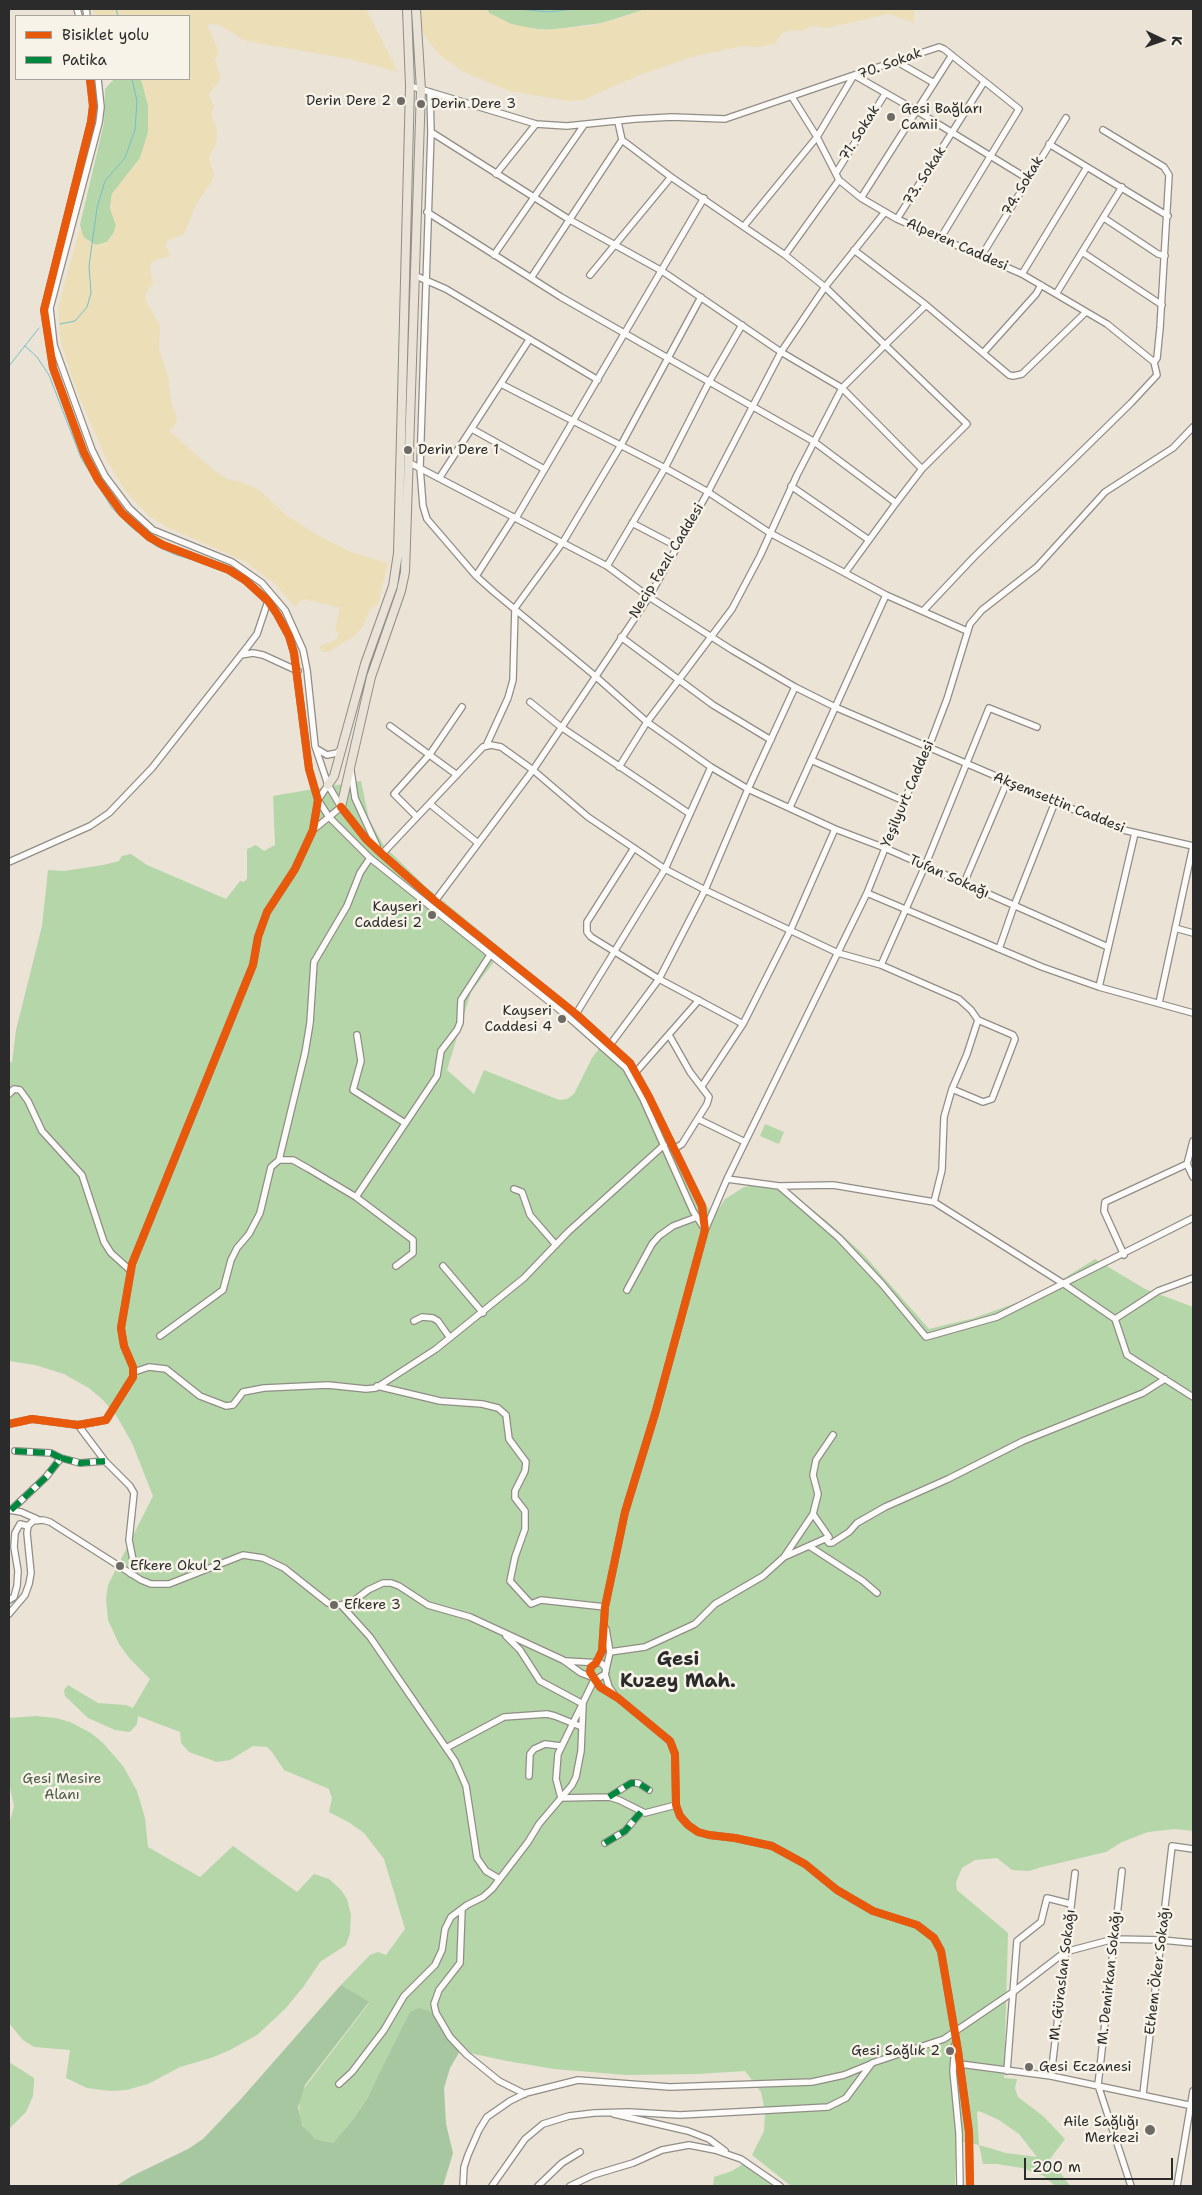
<!DOCTYPE html>
<html>
<head>
<meta charset="utf-8">
<style>
  body { margin:0 }
  #map { position:relative; width:1202px; height:2195px; overflow:hidden; background:#eae3d6; font-family:"Shantell Sans",sans-serif }
  canvas { display:block }
  .frame { position:absolute; inset:0; border:10px solid #2b2b2b; pointer-events:none }
  .legend { position:absolute; left:15px; top:15px; width:175px; height:65px; box-sizing:border-box; background:#f7f3e8; border:1px solid #a5a39c; margin:0; padding:6px 9px; list-style:none; font-size:15px; color:#2b2b2b }
  .legend li { display:flex; align-items:center; gap:10px; height:25px }
  .legend b { width:25px; border:1px solid #a5a39c }
  .north { position:absolute; left:1137px; top:15px; width:50px; height:50px; -webkit-text-stroke:4px #f7f3e8; paint-order:stroke; rotate:93deg; font-size:14px; font-weight:700; line-height:20px; text-align:center; color:#2b2b2b }
  .north::after { content:''; display:block; margin:auto; width:18px; height:22px; background:#2b2b2b; clip-path:polygon(50% 0,100% 100%,50% 72%,0 100%) }
  .scale { position:absolute; left:1024px; top:2158px; width:149px; height:22px; box-sizing:border-box; border:2px solid #2b2b2b; border-top:0; padding-left:6px; font-size:15px; line-height:18px; white-space:nowrap; color:#2b2b2b; -webkit-text-stroke:4px #f7f3e8; paint-order:stroke }
</style>
</head>
<body>
<div id="map">
<canvas width="1202" height="2195"></canvas>
<div class="frame"></div>
<ul class="legend">
<li><b style="height:6px;background:#e8590c"></b>Bisiklet yolu</li>
<li><b style="height:6px;background:#00873e"></b>Patika</li>
</ul>
<div class="north">K</div>
<div class="scale">200 m</div>
</div>
<script>
const ctx = document.querySelector('canvas').getContext('2d');
ctx.lineJoin = 'round';
function fillPath(path, color) { ctx.fillStyle = color; ctx.fill(path, 'evenodd'); }
const shape = rows => new Path2D(rows.map(r => 'M' + r).join(''));
function strokePath(path, color, width, dash) { ctx.strokeStyle = color; ctx.lineWidth = width; ctx.lineCap = dash ? 'butt' : 'round'; ctx.setLineDash(dash || []); ctx.stroke(path); }
function label(font, color, halo, rows, align = 'center') {
  ctx.font = font + ' "Shantell Sans",sans-serif'; ctx.lineWidth = 5; ctx.setLineDash([]); ctx.textBaseline = 'middle'; ctx.strokeStyle = halo; ctx.fillStyle = color; for (const [text, x, y, turn = 0] of rows) {
    ctx.save(); ctx.translate(x, y); ctx.rotate((+turn || 0) * Math.PI / 180); ctx.textAlign = isNaN(turn) ? turn : align; if (halo) ctx.strokeText(text, 0, 0); ctx.fillText(text, 0, 0); ctx.restore();
  }
}
const green = shape([
  [487,9,646,9,602,23,549,30,527,28,511,24,489,13],
  [114,79,141,79,148,105,149,126,147,139,140,158,112,194,110,208,116,225,114,232,107,242,96,245,83,237,80,225,104,123,105,89],
  [361,781,369,819,384,846,425,886,503,950,471,992,447,1070,474,1094,484,1070,559,1100,567,1099,574,1094,592,1058,607,1038,637,1070,649,1090,713,1218,725,1199,744,1187,762,1184,790,1192,828,1222,864,1255,929,1329,974,1318,1019,1302,1050,1287,1095,1259,1145,1289,1193,1307,1193,1831,1175,1829,1148,1832,1122,1842,1106,1852,1042,1867,1029,1871,1012,1870,997,1858,975,1860,962,1868,956,1882,957,1890,1008,1933,1004,2078,1017,2079,1015,2088,1018,2097,1043,2116,1065,2139,1050,2159,1070,2186,1055,2186,1044,2176,1022,2168,997,2164,983,2164,979,2145,956,2141,955,2186,791,2186,752,2155,764,2131,765,2111,761,2092,745,2071,697,2074,626,2075,554,2069,507,2061,460,2051,410,2013,375,2086,354,2118,333,2143,315,2139,308,2133,300,2121,299,2102,302,2091,369,2003,341,1985,370,1955,378,1952,386,1955,405,1929,384,1859,364,1833,350,1823,329,1812,332,1798,329,1789,284,1770,272,1752,267,1747,253,1746,230,1760,217,1762,189,1752,181,1743,180,1732,138,1716,137,1724,131,1731,129,1732,115,1730,88,1718,65,1696,64,1690,68,1685,98,1703,126,1705,133,1708,150,1679,130,1659,119,1644,108,1620,106,1599,108,1585,153,1496,132,1443,116,1415,103,1400,89,1388,64,1374,35,1365,9,1361,9,1060,12,1063,16,1030,42,926,48,870,64,871,103,865,119,861,122,856,131,854,147,865,226,899,240,881,244,882,247,879,247,849,256,845,264,851,275,845,273,796],
  [979,2111,999,2120,1019,2134,1037,2157,1006,2153,979,2145,977,2112],
  [765,1124,784,1132,779,1144,760,1136],
  [35,1716,56,1718,70,1722,91,1733,104,1744,123,1766,137,1791,145,1818,148,1847,200,1877,233,1846,297,1892,314,1874,329,1879,341,1890,347,1899,351,1915,350,1933,346,1945,320,1962,304,1986,285,2009,257,2035,230,2050,211,2058,180,2067,148,2084,126,2090,111,2091,87,2088,66,2078,70,2050,34,2047,23,2040,12,2027,9,2023,9,1825,14,1806,9,1783,10,1768,9,1766,9,1718],
  [9,2062,34,2078,34,2084,33,2096,26,2112,9,2129],
  [743,2164,760,2175,774,2186,713,2186,714,2177,732,2171]
]);
const forest = shape([
  [341,1985,369,2002,305,2085,298,2107,302,2125,315,2139,333,2143,354,2118,368,2097,410,2012,419,2008,427,2010,432,2013,460,2051,450,2068,444,2088,446,2124,453,2153,443,2186,116,2186,132,2176,188,2149,203,2139,241,2099]
]);
const sand = shape([
  [93,9,366,9,398,72,349,59,246,41,219,25,207,24,219,52,215,60,221,78,209,94,214,107,211,113,217,130,216,143,209,158,214,175,212,181,196,204,184,234,167,241,165,246,169,251,169,257,157,259,151,263,150,269,153,283,145,295,147,303,160,326,159,349,168,376,171,402,177,418,175,425,169,431,215,471,227,479,241,482,259,490,286,515,317,535,351,552,388,563,378,604,370,609,362,628,353,637,328,652,323,652,319,648,323,644,330,643,337,638,339,633,335,630,340,608,304,599,298,602,296,608,276,585,246,562,167,527,149,516,127,493,108,463,76,389,61,343,58,308,80,228,85,239,96,245,107,242,113,235,116,225,110,208,112,194,140,158,148,132,148,105,141,79,189,79,189,16,94,16],
  [412,9,487,9,489,13,511,24,542,30,590,26,624,17,646,9,914,9,914,23,888,14,827,28,811,26,803,31,790,30,780,35,775,44,758,47,743,46,691,57,637,76,583,100,568,101,509,91,464,72,441,56,429,42,419,27]
]);
const stream = shape([
  [116,9,118,16],
  [518,9,549,12,573,9],
  [60,324,75,321,87,307,91,293,89,266,97,208,105,181,125,158,135,130,137,101,132,79],
  [25,346,37,357,49,375,81,458,112,508,131,527,156,546,176,555,197,561],
  [9,366,39,328],
  [222,570,246,585],
  [258,596,264,603]
]);
const minor = shape([
  [77,9,79,16],
  [86,9,87,16],
  [898,60,901,64,934,83],
  [98,79,101,107,99,123,50,308,54,345,92,450,105,476,129,508,153,530,232,562,262,583,285,610,303,650,307,670,315,746,328,785,341,807,313,830],
  [410,86,536,124,567,126,635,119,672,117,725,119,854,75,917,111,1028,179],
  [430,92,431,132,420,468,423,506,427,519,476,576,494,592,594,675,647,722,711,767,748,789,835,829,885,848,1108,947],
  [792,97,817,137,839,180,861,198,897,219,1022,274,1107,324,1154,362],
  [618,122,622,140,671,177,785,255,825,287,885,345,926,305,854,250],
  [431,132,570,220,662,271,781,352,842,388,922,469,896,503],
  [1049,144,1168,216],
  [836,173,885,94],
  [496,174,536,124],
  [861,198,952,55],
  [427,212,561,297,813,441,896,503,845,573,886,595,790,807],
  [1104,218,1158,254,1165,256],
  [897,219,984,82],
  [744,226,817,137,854,75,939,47,944,49,1019,109,940,239],
  [1082,252,1162,305],
  [494,255,584,125],
  [785,255,839,180],
  [982,255,1066,118],
  [1022,274,1087,167],
  [414,275,446,289,598,380],
  [590,275,671,177],
  [531,278,622,140],
  [1056,294,1122,187],
  [926,305,1009,375,1013,376,1022,374,1086,312],
  [983,353,1036,294,1041,285],
  [501,384,665,468,708,492,770,533,845,573],
  [472,429,544,469],
  [408,462,607,566,649,597,732,650,795,687,835,707,1119,829,1193,846],
  [440,477,529,340],
  [791,486,869,540],
  [516,518,704,198],
  [632,523,678,547],
  [607,566,665,468,709,382,742,325],
  [476,576,514,517],
  [886,595,967,631],
  [923,611,974,557,1131,403,1157,375,1154,362,1157,358,1160,328,1169,175,1164,167,1103,130],
  [621,637,713,705,771,740],
  [241,655,253,653,263,655,298,671],
  [530,702,561,727,690,814],
  [390,726,457,775],
  [486,746,508,698,513,680,515,608,563,542,621,445,701,297],
  [317,749,327,755,337,753,341,749],
  [811,760,904,801],
  [619,767,647,722,732,609,760,556,797,475,842,388,885,345,967,424,922,469],
  [351,771,355,798,377,846],
  [328,785,318,800,329,817,370,858,566,1015,626,1068,643,1099,693,1211,704,1228],
  [430,804,478,843],
  [341,807,366,839,382,854,435,901,576,1014,630,1063,649,1097,702,1206,705,1230,655,1414,625,1512,605,1607,602,1651,596,1663,591,1667,590,1672,600,1687,618,1698,670,1741,675,1754,676,1805,680,1816,688,1825,698,1832,709,1835,735,1838,772,1846,805,1864,837,1890,873,1911,917,1925,934,1938,941,1951,958,2051,969,2132,970,2186],
  [417,817,394,794,430,754,462,707],
  [634,848,587,922,587,932,591,937,659,979,743,1024],
  [382,854,483,747,491,745,501,747,533,770,588,817,665,869,705,890,838,953,881,965,959,999,971,1010,978,1020,1013,1035,1015,1039,992,1099,983,1102,952,1089],
  [9,862,90,826,109,813,152,768,248,646,257,634,268,601],
  [964,883,1007,782],
  [867,893,1042,967,1099,987,1193,1013],
  [435,901,533,770,649,597,708,492,781,352,825,287,885,212],
  [1175,928,1193,933],
  [999,949,1014,906,1055,802],
  [881,965,925,866,989,708,1037,727],
  [1099,987,1135,833],
  [1159,1003,1193,846],
  [576,1014,665,869,711,767],
  [357,1035,361,1061,353,1090,405,1123],
  [669,1035,690,1072,709,1097,707,1104,682,1144,674,1149],
  [610,1045,659,979,705,890,748,789,795,687],
  [635,1073,699,1000],
  [702,1086,743,1024,791,929,835,829],
  [9,1094,14,1089,20,1090,28,1101,42,1131,82,1175,104,1242,111,1253,131,1271],
  [698,1119,745,1142],
  [1193,1141,1187,1164,1193,1177],
  [279,1160,305,1053,310,1023,314,962,347,906,360,873,370,858],
  [727,1179,779,1186,839,1238,882,1284,926,1337,997,1317,1193,1218],
  [779,1186,833,1185,934,1202,1064,1284,1115,1319,1127,1355,1193,1397],
  [514,1189,522,1192,530,1215,556,1245],
  [356,1197,437,1076,441,1051,457,1030,460,1023,461,1000,490,955],
  [934,1202,942,1170,944,1117,952,1089,967,1054,978,1020],
  [706,1228,727,1179,867,893,904,801,928,749,947,699,970,624,982,610,1037,567,1105,492,1173,448,1193,427],
  [1124,1255,1104,1211,1105,1202,1187,1164],
  [443,1266,483,1313],
  [627,1290,652,1244,659,1236,673,1226,697,1217],
  [1115,1319,1158,1291,1193,1278],
  [414,1321,422,1317,433,1318,438,1321,450,1338],
  [160,1336,223,1290,231,1260,237,1248,249,1234,260,1213,271,1167,279,1160,293,1160,309,1169,356,1197,413,1240,413,1253,396,1266],
  [134,1372,149,1367,166,1369,200,1396,226,1406,233,1405,243,1392,264,1388,328,1385,366,1389,376,1388,436,1349,524,1278,568,1232,664,1145],
  [377,1386,440,1401,482,1404,498,1408,506,1415,509,1439,526,1462,525,1471,515,1491,515,1498,525,1511,525,1529,515,1557,510,1581,531,1604,541,1600,605,1607],
  [9,1424,32,1419,78,1425,106,1420,133,1377,133,1367,124,1346,121,1328,132,1264,253,965,258,937,267,912,295,869,313,830,318,800,309,769,294,653,289,636,277,614,268,601,245,580,229,570,163,545,149,537,122,513,98,480,84,453,53,368,44,310,91,122,93,106,90,79],
  [78,1425,105,1461,130,1486,134,1493,129,1540,134,1565,131,1574],
  [15,1451,51,1453,61,1458],
  [9,1510,21,1512,37,1519],
  [11,1510,46,1477,61,1458,80,1463,105,1461],
  [826,1539,829,1543,832,1543,849,1532,857,1523,885,1507,948,1479,1023,1441,1143,1393,1165,1379],
  [809,1546,863,1581,877,1593],
  [784,1557,829,1537,813,1514],
  [9,1600,14,1597,17,1586,18,1571,14,1547,15,1533,20,1524,28,1526],
  [341,1605,370,1637,455,1761,466,1786,477,1858,486,1871,498,1878],
  [9,1614,25,1595,29,1584,31,1573,27,1533,28,1526,33,1521,43,1520,50,1522,141,1580,151,1584,169,1584,243,1555,263,1558,284,1568,328,1603,334,1605,341,1605,355,1600,368,1590,383,1583,391,1583,399,1586,428,1605,470,1617,563,1660,581,1673,597,1679,605,1674],
  [606,1629,610,1652,605,1674,609,1687,614,1694],
  [610,1652,645,1647,695,1624,715,1604,763,1576,784,1557,813,1514,818,1494,813,1475,816,1460,833,1435],
  [566,1661,601,1663,605,1667,606,1671],
  [446,1748,504,1717,547,1714,555,1716,582,1727],
  [529,1776,530,1754,534,1749,545,1744,561,1746],
  [609,1797,631,1783,638,1783,649,1790],
  [561,1798,556,1779,558,1754,595,1678],
  [561,1798,609,1797,619,1800,645,1813,676,1805],
  [605,1843,625,1831,641,1812],
  [1122,1871,1098,2085,1131,2186],
  [462,1909,460,1963,439,1990,434,2004,436,2013,450,2037,467,2055,499,2081,525,2094],
  [955,2045,953,2071,959,2133,960,2186],
  [960,2064,1051,2076,1193,2106],
  [1007,2071,1017,1941,1041,1922,1047,1898,1071,1904],
  [1051,2076,1075,1873],
  [339,2084,352,2072,384,2030,404,1996,435,1965,442,1950,445,1929,451,1917,467,1905,483,1897,492,1889,528,1842,539,1824,572,1785,576,1777,581,1751,583,1704,540,1681,520,1650,506,1636],
  [1143,2094,1172,1846,1193,1849],
  [614,2114,688,2131,709,2139,725,2151],
  [463,2186,464,2167,468,2155,479,2130,487,2117,510,2101,526,2093,578,2080,670,2087,812,2082,844,2075,871,2064],
  [492,2186,525,2139,543,2124,569,2116,594,2113,629,2112,680,2115,828,2107,846,2098,872,2063,944,2039,1013,1992,1065,1952,1114,1939,1162,1940,1193,1943],
  [538,2186,562,2163,580,2152],
  [570,2186,593,2175,633,2163,662,2150,689,2145,715,2150,741,2159,780,2186],
  [1177,2186,1193,2091]
]);
const major = shape([
  [328,785,334,776,365,664,393,586,398,553,410,86,407,9],
  [341,807,371,677,401,591,405,572,421,90,416,9]
]);
const quiet = shape([
  [15,1451,51,1453,61,1458],
  [11,1510,46,1477,61,1458,80,1463,105,1461],
  [609,1797,631,1783,638,1783,649,1790],
  [605,1843,625,1831,641,1812]
]);
const cycleway = shape([
  [341,807,366,839,382,854,435,901,576,1014,630,1063,649,1097,702,1206,705,1230,655,1414,625,1512,605,1607,602,1651,596,1663,591,1667,590,1672,600,1687,618,1698,670,1741,675,1754,676,1805,680,1816,688,1825,698,1832,709,1835,735,1838,772,1846,805,1864,837,1890,873,1911,917,1925,934,1938,941,1951,958,2051,969,2132,970,2186],
  [9,1424,32,1419,78,1425,106,1420,133,1377,133,1367,124,1346,121,1328,132,1264,253,965,258,937,267,912,295,869,313,830,318,800,309,769,294,653,289,636,277,614,268,601,245,580,229,570,163,545,149,537,122,513,98,480,84,453,53,368,44,310,91,122,93,106,90,79]
]);
const markers = [
  [401,101,5,"#6e6b67"],
  [421,104,5,"#6e6b67"],
  [891,117,5,"#6e6b67"],
  [408,450,5,"#6e6b67"],
  [432,915,5,"#6e6b67"],
  [562,1019,5,"#6e6b67"],
  [120,1566,5,"#6e6b67"],
  [334,1605,5,"#6e6b67"],
  [950,2051,5,"#6e6b67"],
  [1029,2067,5,"#6e6b67"],
  [1150,2130,6,"#6e6b67"]
];
const streetNames = [
  ["70. Sokak",890,64,-20],
  ["71. Sokak",860,133,-58],
  ["73. Sokak",925,176,-57],
  ["74. Sokak",1023,186,-59],
  ["Alperen Caddesi",957,245,24],
  ["Necip Fazıl Caddesi",667,561,-59],
  ["Yeşilyurt Caddesi",908,794,-67],
  ["Akşemsettin Caddesi",1059,803,22],
  ["Tufan Sokağı",949,877,24],
  ["Ethem Öker Sokağı",1158,1971,-83],
  ["M. Güraslan Sokağı",1063,1975,-83],
  ["M. Demirkan Sokağı",1110,1978,-84]
];
const poiNames = [
  ["Derin Dere 2",391,101,"right"],
  ["Derin Dere 3",431,104],
  ["Gesi Bağları",901,109],
  ["Camii",901,125],
  ["Derin Dere 1",418,450],
  ["Kayseri",422,907,"right"],
  ["Caddesi 2",422,923,"right"],
  ["Kayseri",552,1011,"right"],
  ["Caddesi 4",552,1027,"right"],
  ["Efkere Okul 2",130,1566],
  ["Efkere 3",344,1605],
  ["Gesi Sağlık 2",940,2051,"right"],
  ["Gesi Eczanesi",1039,2067],
  ["Aile Sağlığı",1139,2122,"right"],
  ["Merkezi",1139,2138,"right"]
];
const parkNames = [
  ["Gesi Mesire",62,1779],
  ["Alanı",62,1795]
];
const districtNames = [
  ["Gesi",678,1660],
  ["Kuzey Mah.",678,1682]
];
fillPath(green, '#b5d6a9');
fillPath(forest, '#a6c79f');
fillPath(sand, '#ecdeb7');
strokePath(stream, '#76bfc9', 1);
strokePath(minor, '#908d86', 8);
strokePath(major, '#908d86', 10);
strokePath(minor, '#fcfbf9', 5.5);
strokePath(major, '#e9e2d6', 8);
strokePath(quiet, '#00873e', 6, [12, 6]);
strokePath(cycleway, '#e8590c', 8);
for (const [x, y, r, color] of markers) { const dot = new Path2D(); dot.arc(x, y, r, 0, 2 * Math.PI); ctx.fillStyle = color; ctx.fill(dot); strokePath(dot, '#f7f3e8', 2); }
label('14px', '#2b2b2b', '#f7f3e8', streetNames);
label('14px', '#2b2b2b', '#f7f3e8', poiNames, 'left');
label('14px', '#485b46', '#f7f3e8', parkNames);
label('bold 19px', '#2b2b2b', '#f7f3e8', districtNames);
</script>
</body>
</html>
